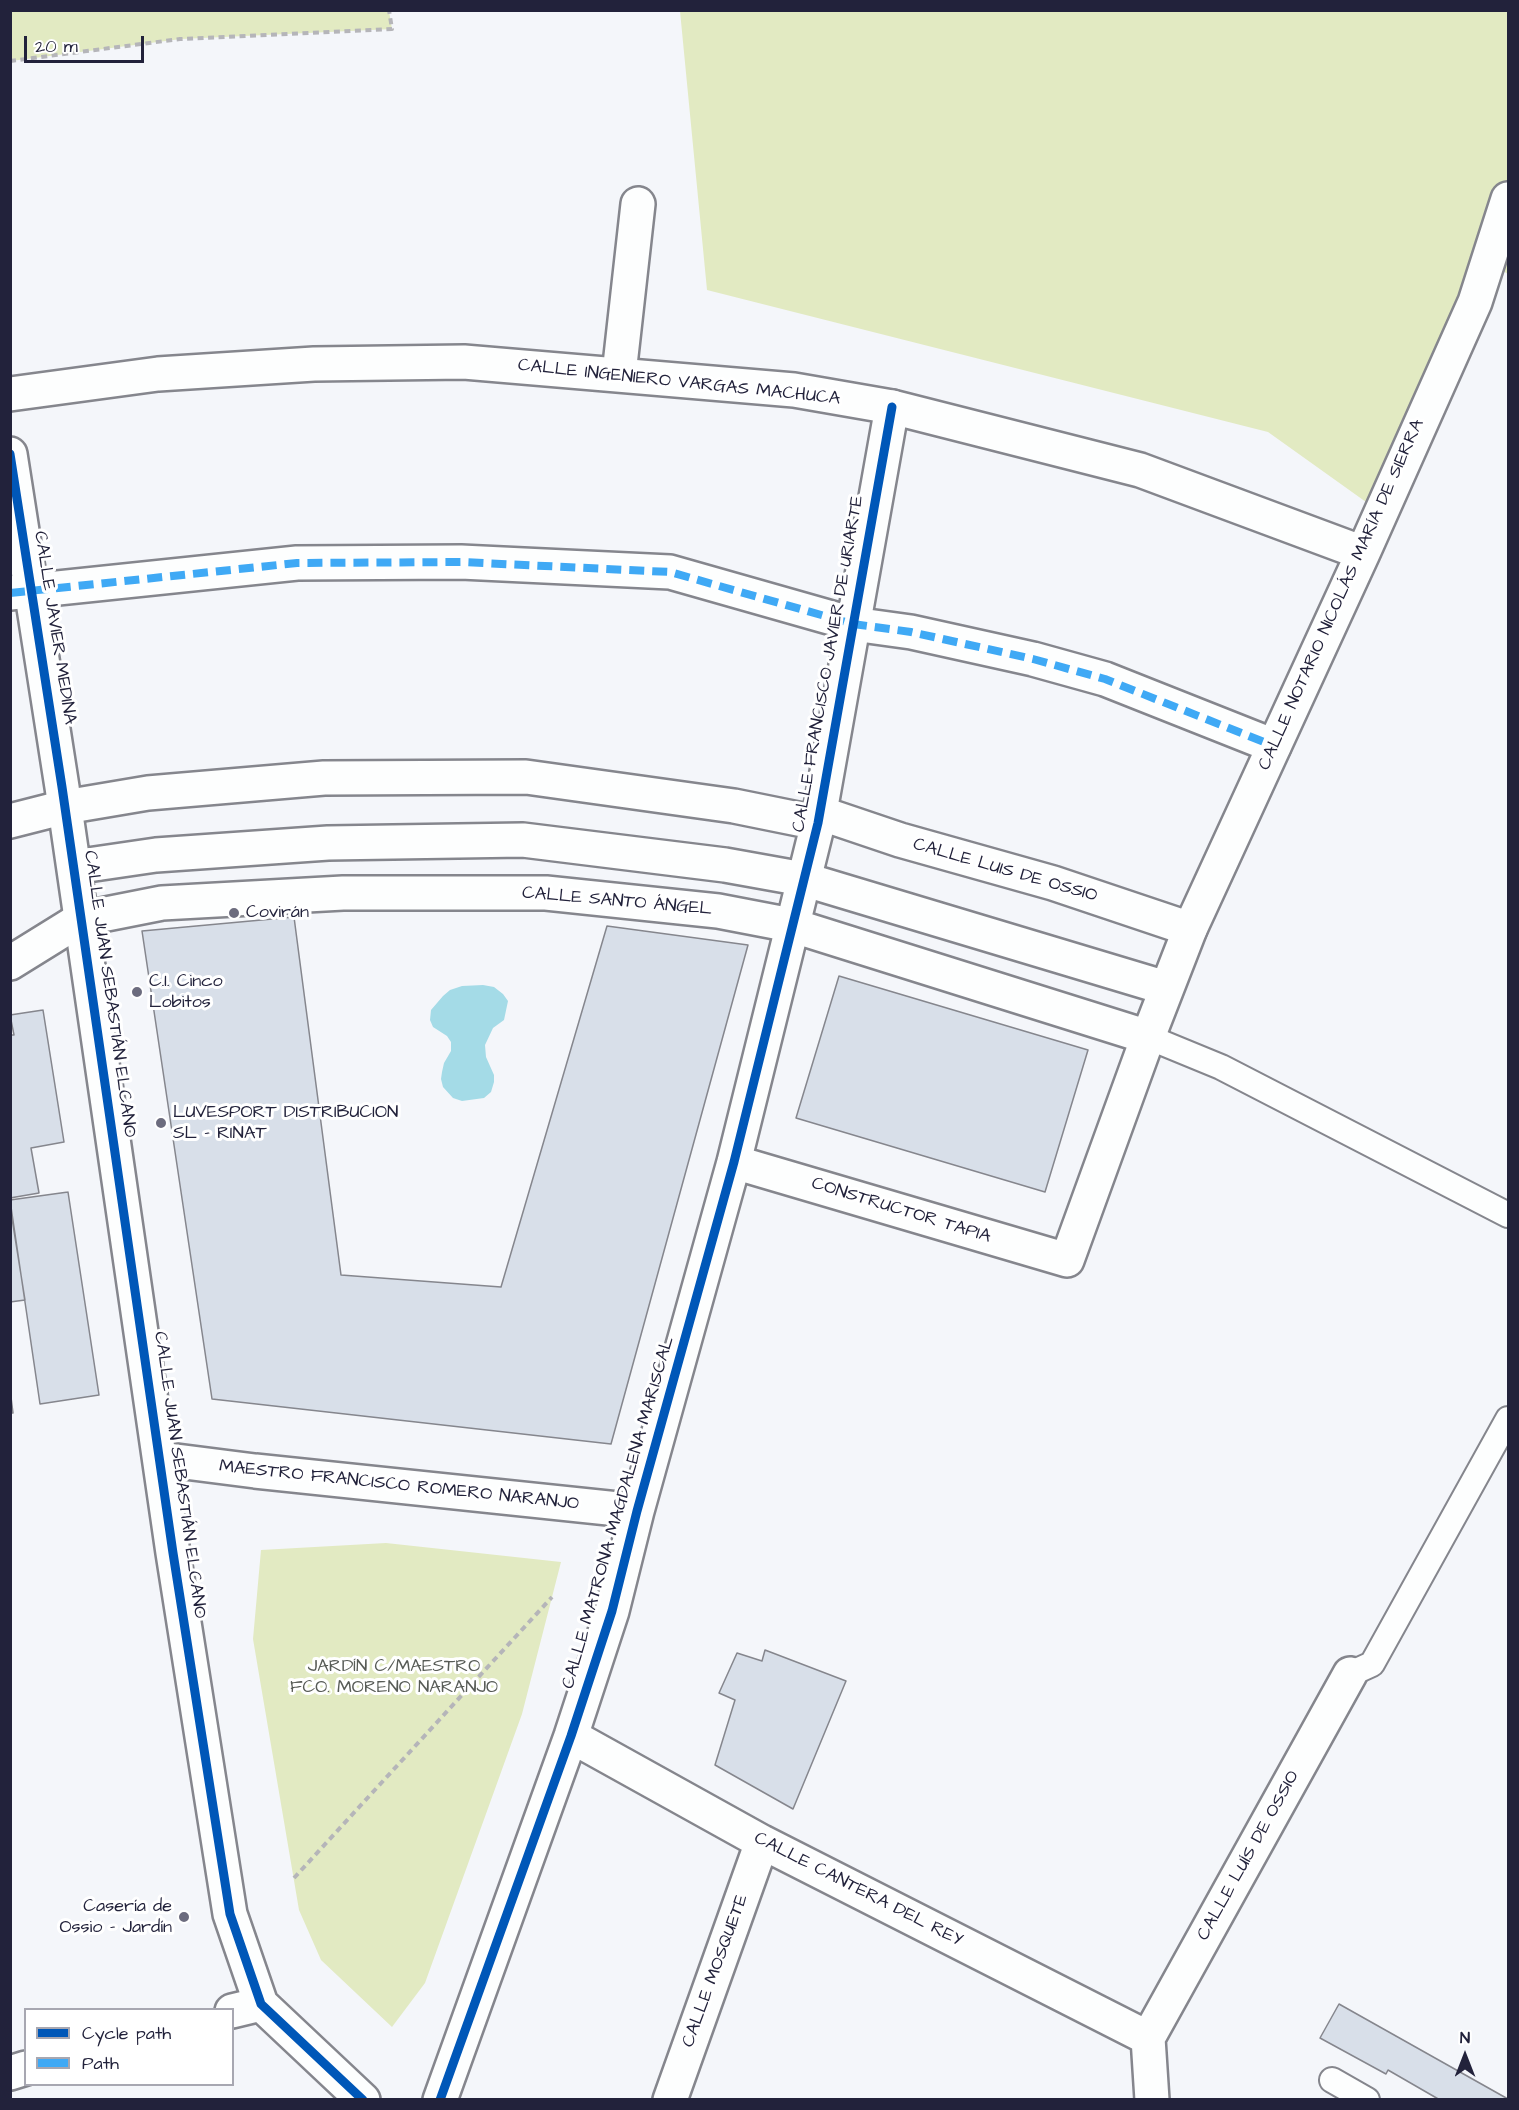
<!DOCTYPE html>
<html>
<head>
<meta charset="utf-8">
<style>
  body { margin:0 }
  #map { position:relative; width:1519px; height:2110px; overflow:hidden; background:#f4f6fa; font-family:"Architects Daughter",sans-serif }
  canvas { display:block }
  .frame { position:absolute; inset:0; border:12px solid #22223b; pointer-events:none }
  .legend { position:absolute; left:24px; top:2008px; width:210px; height:78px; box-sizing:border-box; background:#fff; border:2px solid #a7a7b1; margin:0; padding:8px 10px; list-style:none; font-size:18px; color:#22223b }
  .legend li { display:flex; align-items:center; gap:12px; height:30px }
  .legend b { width:30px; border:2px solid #a7a7b1 }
  .north { position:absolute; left:1435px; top:2026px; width:60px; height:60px; -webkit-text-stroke:4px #fff; paint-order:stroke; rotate:0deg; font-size:16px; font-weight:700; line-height:24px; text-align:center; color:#22223b }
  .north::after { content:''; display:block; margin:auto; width:21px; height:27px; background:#22223b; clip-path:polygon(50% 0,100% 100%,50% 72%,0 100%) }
  .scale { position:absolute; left:24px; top:36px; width:120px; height:27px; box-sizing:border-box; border:3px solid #22223b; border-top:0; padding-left:8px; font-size:18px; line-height:21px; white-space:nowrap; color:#22223b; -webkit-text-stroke:4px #fff; paint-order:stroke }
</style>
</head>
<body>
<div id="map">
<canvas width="1519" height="2110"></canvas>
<div class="frame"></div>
<ul class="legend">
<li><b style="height:8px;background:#0057b8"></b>Cycle path</li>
<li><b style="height:8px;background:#3fa9f5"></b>Path</li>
</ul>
<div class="north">N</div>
<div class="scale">20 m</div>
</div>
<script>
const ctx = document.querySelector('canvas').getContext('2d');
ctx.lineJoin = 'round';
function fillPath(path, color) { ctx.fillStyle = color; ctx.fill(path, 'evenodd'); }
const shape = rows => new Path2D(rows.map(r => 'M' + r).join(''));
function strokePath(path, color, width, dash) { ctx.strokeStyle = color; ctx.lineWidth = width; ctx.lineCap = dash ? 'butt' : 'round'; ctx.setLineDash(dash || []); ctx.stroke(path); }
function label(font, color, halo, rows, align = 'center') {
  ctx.font = font + ' "Architects Daughter",sans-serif'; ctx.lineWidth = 6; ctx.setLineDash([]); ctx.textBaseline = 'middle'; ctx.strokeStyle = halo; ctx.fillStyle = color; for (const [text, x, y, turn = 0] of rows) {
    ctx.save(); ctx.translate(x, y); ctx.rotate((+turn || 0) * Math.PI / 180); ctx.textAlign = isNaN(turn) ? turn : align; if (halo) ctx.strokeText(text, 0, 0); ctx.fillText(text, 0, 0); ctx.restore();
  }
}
const green = shape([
  [10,11,389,11,392,29,181,39,11,61],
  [680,11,1508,11,1508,274,1488,262,1380,512,1268,432,707,290],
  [386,1543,561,1562,522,1714,425,1983,392,2027,321,1960,299,1910,253,1639,261,1550]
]);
const water = shape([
  [483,985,494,987,503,994,508,1001,504,1020,493,1028,485,1045,486,1057,494,1075,494,1082,491,1092,484,1098,462,1101,453,1098,443,1087,441,1079,442,1072,444,1063,451,1051,451,1042,447,1036,433,1027,430,1020,431,1010,443,996,450,990,462,986]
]);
const building = shape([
  [294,917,341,1275,501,1287,607,926,748,945,611,1444,212,1399,142,931,294,917],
  [839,976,1088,1050,1045,1192,796,1118,839,976],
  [43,1010,64,1142,31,1148,39,1193,10,1198,10,1035,14,1035,10,1015,43,1010],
  [68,1192,99,1395,40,1404,10,1200,68,1192],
  [10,1206,25,1300,10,1302,10,1206],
  [10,1389,13,1413,10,1413,10,1389],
  [765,1650,846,1681,793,1809,715,1765,735,1700,719,1693,737,1653,762,1661,765,1650],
  [1339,2004,1508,2099,1508,2100,1440,2100,1388,2070,1386,2074,1320,2038,1339,2004]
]);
const path = shape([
  [10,61,180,39,392,29,389,10],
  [294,1878,552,1597]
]);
const service = shape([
  [1148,1037,1221,1067,1508,1215],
  [1350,1674,1372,1664,1508,1419],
  [1332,2080,1367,2100]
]);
const pedestrian = shape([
  [10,593,297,563,461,562,670,572,853,624,911,632,1033,659,1105,679,1274,746]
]);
const minor = shape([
  [619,374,638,204],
  [820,813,900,840,1053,883,1190,929],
  [10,821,65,807,148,793,324,778,526,777,734,806,818,823],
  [10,963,81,919],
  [734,1162,1067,1260,1148,1037],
  [161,1459,255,1471,637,1511],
  [571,1736,762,1842,1148,2038],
  [232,2011,261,2004],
  [1148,2038,1350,1674],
  [1148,2038,1152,2100],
  [10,2073,26,2068],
  [440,2100,571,1736,612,1611,637,1511,734,1162,818,823,892,407],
  [670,2100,762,1842]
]);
const tertiary = shape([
  [10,394,158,374,314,364,464,362,794,390,892,407,1140,470,1363,553],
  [10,454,62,787,173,1553,230,1914,261,2004,363,2100],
  [74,867,156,855,328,843,523,840,725,865,803,879,1166,988],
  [81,919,162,903,343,893,546,893,718,911,791,925,1148,1037,1190,929,1363,553,1475,302,1508,199]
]);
const quiet = shape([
  [10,593,297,563,461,562,670,572,853,624,911,632,1033,659,1105,679,1274,746]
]);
const cycleway = shape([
  [10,454,62,787,173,1553,230,1914,261,2004,363,2100],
  [440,2100,571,1736,612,1611,637,1511,734,1162,818,823,892,407]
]);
const markers = [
  [234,913,6,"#6c6c7e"],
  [137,992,6,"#6c6c7e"],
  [161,1123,6,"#6c6c7e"],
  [184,1917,6,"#6c6c7e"]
];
const streetNames = [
  ["CALLE INGENIERO VARGAS MACHUCA",679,383,6],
  ["CALLE NOTARIO NICOLÁS MARÍA DE SIERRA",1342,595,-66],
  ["CALLE JAVIER MEDINA",54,628,81],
  ["CALLE FRANCISCO JAVIER DE URIARTE",829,664,-80],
  ["CALLE LUIS DE OSSIO",1005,871,16],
  ["CALLE SANTO ÁNGEL",617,902,5],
  ["CALLE JUAN SEBASTIÁN ELCANO",109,994,82],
  ["CONSTRUCTOR TAPIA",901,1211,17],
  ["CALLE JUAN SEBASTIÁN ELCANO",179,1475,82],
  ["MAESTRO FRANCISCO ROMERO NARANJO",399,1486,6],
  ["CALLE MATRONA MAGDALENA MARISCAL",619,1513,-74],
  ["CALLE LUÍS DE OSSIO",1249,1856,-61],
  ["CALLE CANTERA DEL REY",858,1890,27],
  ["CALLE MOSQUETE",716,1971,-70]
];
const poiNames = [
  ["Covirán",246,913],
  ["C.I. Cinco",149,982],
  ["Lobitos",149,1003],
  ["LUVESPORT DISTRIBUCION",173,1113],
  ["SL - RINAT",173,1134],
  ["Casería de",172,1907,"right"],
  ["Ossio - Jardín",172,1928,"right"]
];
const parkNames = [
  ["JARDÍN C/MAESTRO",394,1667],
  ["FCO. MORENO NARANJO",394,1688]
];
fillPath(green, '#e2eac2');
fillPath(water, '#a4dbe7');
fillPath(building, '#d8dfe9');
strokePath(building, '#85868d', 1.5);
strokePath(service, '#85868d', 28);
strokePath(pedestrian, '#85868d', 38);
strokePath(minor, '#85868d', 38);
strokePath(tertiary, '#85868d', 38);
strokePath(path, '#b5b5b9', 4, [6, 4.5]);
strokePath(service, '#fdfefe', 24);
strokePath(pedestrian, '#fdfefe', 33);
strokePath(minor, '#fdfefe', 33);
strokePath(tertiary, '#fdfefe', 33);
strokePath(quiet, '#3fa9f5', 8, [15, 8]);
strokePath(cycleway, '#0057b8', 9);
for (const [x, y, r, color] of markers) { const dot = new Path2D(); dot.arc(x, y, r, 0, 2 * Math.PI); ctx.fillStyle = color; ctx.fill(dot); strokePath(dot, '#fff', 2); }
label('18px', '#22223b', '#fff', streetNames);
label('18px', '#22223b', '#fff', poiNames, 'left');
label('18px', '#575b56', '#fff', parkNames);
</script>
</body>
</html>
